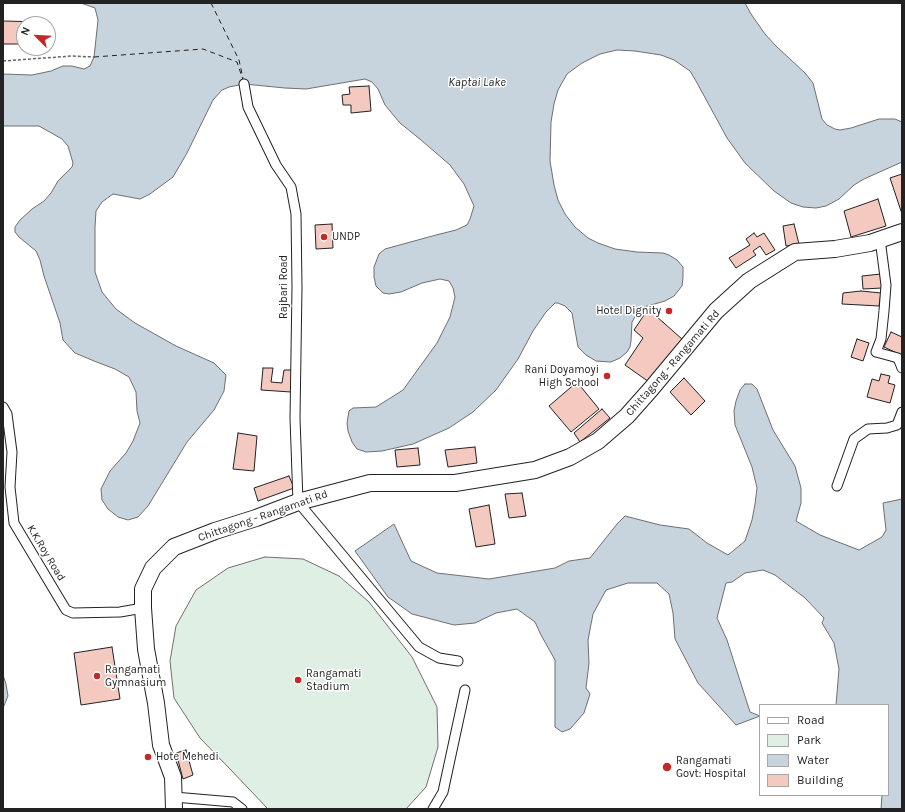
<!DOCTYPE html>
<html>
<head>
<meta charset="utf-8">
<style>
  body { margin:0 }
  #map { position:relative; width:905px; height:812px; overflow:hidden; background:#fff; font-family:Karla,sans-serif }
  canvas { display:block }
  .frame { position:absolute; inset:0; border:4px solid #222; pointer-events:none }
  .legend { position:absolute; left:759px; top:704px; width:130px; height:92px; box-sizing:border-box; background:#fff; border:1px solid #a7a7a7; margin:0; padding:5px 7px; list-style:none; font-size:12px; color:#222 }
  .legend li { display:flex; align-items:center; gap:8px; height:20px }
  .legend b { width:20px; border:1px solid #a7a7a7 }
  .north { position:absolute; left:16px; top:16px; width:40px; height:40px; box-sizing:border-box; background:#fff; border:1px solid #a7a7a7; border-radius:50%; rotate:294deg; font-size:11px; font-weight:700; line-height:16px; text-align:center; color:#222 }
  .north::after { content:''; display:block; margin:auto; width:14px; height:18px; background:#c62828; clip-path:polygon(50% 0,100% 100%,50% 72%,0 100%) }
</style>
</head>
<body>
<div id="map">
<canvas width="905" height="812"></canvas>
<div class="frame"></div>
<ul class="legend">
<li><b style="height:5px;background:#fff"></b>Road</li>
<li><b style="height:11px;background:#e0efe3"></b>Park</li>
<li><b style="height:11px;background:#c7d3dd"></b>Water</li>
<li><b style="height:11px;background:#f3c9c0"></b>Building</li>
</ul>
<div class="north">N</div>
</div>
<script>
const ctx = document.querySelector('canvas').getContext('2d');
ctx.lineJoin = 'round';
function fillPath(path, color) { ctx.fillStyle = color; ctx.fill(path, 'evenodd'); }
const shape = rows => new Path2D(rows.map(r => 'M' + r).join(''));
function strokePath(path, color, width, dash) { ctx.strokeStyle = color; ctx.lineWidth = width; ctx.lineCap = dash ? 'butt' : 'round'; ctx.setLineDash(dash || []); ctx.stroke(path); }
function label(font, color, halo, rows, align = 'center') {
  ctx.font = font + ' Karla,sans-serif'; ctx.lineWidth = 3; ctx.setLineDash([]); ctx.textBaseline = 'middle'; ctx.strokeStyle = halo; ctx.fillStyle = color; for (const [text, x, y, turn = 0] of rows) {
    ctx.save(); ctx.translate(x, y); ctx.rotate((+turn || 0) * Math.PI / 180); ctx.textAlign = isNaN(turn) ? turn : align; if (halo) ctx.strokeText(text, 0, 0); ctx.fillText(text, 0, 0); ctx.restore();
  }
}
const green = shape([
  [265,557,303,559,339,576,369,602,412,657,437,707,438,747,426,787,406,809,268,809,230,769,200,738,174,698,170,661,176,626,196,590,228,568,265,557]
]);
const water = shape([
  [81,3,745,3,751,14,765,34,776,46,805,73,813,83,822,119,827,125,835,129,840,130,851,128,879,119,895,119,902,122,902,162,864,179,854,185,839,199,826,206,816,208,803,207,791,203,774,191,745,163,727,138,696,81,690,71,674,60,661,55,635,51,617,50,600,54,582,63,567,74,558,90,554,104,551,122,550,161,554,185,558,200,565,214,575,227,588,238,598,243,615,249,637,252,663,253,669,255,677,260,683,267,683,277,682,286,674,296,665,301,644,307,638,312,632,322,631,341,630,347,627,352,620,358,611,362,596,361,586,355,578,347,572,313,565,306,558,303,555,303,546,312,533,331,518,359,496,390,473,412,449,428,413,444,382,451,366,452,357,449,352,442,348,431,347,423,349,411,353,408,376,407,403,390,437,343,450,317,455,297,453,288,449,281,440,279,422,283,401,292,389,294,383,293,376,286,374,277,374,267,379,254,385,249,436,235,456,230,467,225,470,219,474,206,464,184,450,165,421,140,400,123,385,105,378,89,372,82,365,79,306,89,285,88,244,84,229,87,222,90,213,100,187,153,173,177,150,194,140,199,113,194,102,202,96,211,95,227,95,272,102,292,116,309,135,323,176,346,214,363,226,375,224,391,214,410,187,442,148,506,138,517,128,520,118,517,108,509,102,500,101,489,110,471,126,453,133,441,140,423,137,411,136,392,129,377,115,369,94,361,75,353,63,340,60,323,44,276,40,260,36,251,19,237,15,232,15,227,20,220,32,209,44,201,51,193,58,181,72,167,73,163,68,146,62,139,39,126,3,126,3,74,32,75,51,71,63,66,72,66,84,69,90,66,94,57,98,20,95,8,81,3],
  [745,384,752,384,757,389,773,430,795,466,801,488,801,503,796,521,820,535,859,550,882,537,886,530,883,503,902,499,902,809,881,809,882,795,888,795,888,705,836,705,839,669,834,643,822,623,824,618,805,598,775,575,763,570,745,573,732,582,726,583,717,618,727,640,750,712,760,716,736,725,698,683,675,639,673,613,669,594,657,583,628,583,606,590,593,614,588,640,589,663,586,688,590,694,584,713,570,729,562,732,555,727,555,660,541,635,535,622,517,609,496,613,475,623,454,625,412,614,388,597,355,551,394,524,411,561,437,573,489,579,555,568,569,561,590,558,617,524,625,516,660,525,689,529,707,543,728,555,745,541,752,520,755,504,757,488,752,467,735,425,734,411,736,401,740,390,745,384],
  [3,675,6,684,8,696,3,708,3,675]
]);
const ferry = shape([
  [211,3,239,60,243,78],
  [94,57,203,49,237,62,243,80]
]);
const building = shape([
  [3,21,43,22,43,24,24,24,24,44,3,44,3,21],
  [369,86,371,111,351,113,351,105,343,105,342,95,350,94,349,87,369,86],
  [902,174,902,214,890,178,902,174],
  [878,199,886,226,851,237,844,211,878,199],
  [332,224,333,248,316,249,315,225,332,224],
  [794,224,799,244,786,246,783,226,794,224],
  [754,233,757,237,764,233,775,250,766,255,760,246,753,251,756,255,736,268,729,258,750,245,746,239,754,233],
  [881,274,882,288,863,289,862,276,881,274],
  [861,291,881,293,879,306,842,304,843,293,861,291],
  [648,309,682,339,649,382,625,365,643,338,634,330,648,309],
  [891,332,902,337,902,352,901,355,884,347,891,332],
  [857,339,869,343,863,361,851,357,857,339],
  [263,368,273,368,271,382,282,383,284,370,293,370,291,392,261,390,263,368],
  [881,374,890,376,888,383,895,385,890,403,867,397,872,379,879,381,881,374],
  [684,378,705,401,691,415,670,392,684,378],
  [577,382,599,409,571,432,549,406,577,382],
  [602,409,610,418,580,442,574,433,602,409],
  [238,433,257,436,254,471,233,469,238,433],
  [475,447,477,463,448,467,445,450,475,447],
  [418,448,420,465,397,467,395,450,418,448],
  [289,476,294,488,258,501,254,488,289,476],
  [522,493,526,516,509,518,505,494,522,493],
  [489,505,495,544,476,547,469,509,489,505],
  [112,647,120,699,81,705,74,653,112,647],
  [186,750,193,775,183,779,176,753,186,750]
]);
const path = shape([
  [3,61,72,56,94,57]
]);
const street = shape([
  [244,84,248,107,276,165,291,187,296,214,297,287,295,418,298,502,419,647,439,658,458,661],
  [880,239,886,285,884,311,881,339,876,352,898,358,902,368],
  [3,407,7,414,12,452,10,487,14,523,66,610,73,613,120,612,143,608],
  [837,486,854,439,868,429,887,428,897,425,902,412],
  [174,797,233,802,242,809],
  [433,809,443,792,465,690]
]);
const highway = shape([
  [174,809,173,777,161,745,156,703,146,649,143,608,143,589,153,568,174,547,215,531,256,518,298,502,370,483,455,483,535,470,570,457,598,441,627,416,651,389,716,311,749,281,795,252,835,249,870,243,902,232]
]);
const markers = [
  [324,237,4,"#c62828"],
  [669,311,4,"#c62828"],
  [607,376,4,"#c62828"],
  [97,676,4,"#c62828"],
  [298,680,4,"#c62828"],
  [148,757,4,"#c62828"],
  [667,767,5,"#c62828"]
];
const poiNames = [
  ["UNDP",332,237],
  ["Hotel Dignity",661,311,"right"],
  ["Rani Doyamoyi",599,370,"right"],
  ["High School",599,383,"right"],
  ["Rangamati",105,670],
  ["Gymnasium",105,683],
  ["Rangamati",306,674],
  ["Stadium",306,687],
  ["Hote Mehedi",156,757],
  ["Rangamati",676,761],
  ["Govt: Hospital",676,774]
];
const streetNames = [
  ["Rajbari Road",284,287,-90],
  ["Chittagong - Rangamati Rd",673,363,-49],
  ["Chittagong - Rangamati Rd",263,516,-19],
  ["K.K.Roy Road",46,553,59]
];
const waterNames = [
  ["Kaptai Lake",477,83]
];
fillPath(green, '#e0efe3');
strokePath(green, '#6f6f6f', 1);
fillPath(water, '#c7d3dd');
strokePath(water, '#6f6f6f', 1);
strokePath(ferry, '#222', 1, [5, 4]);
fillPath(building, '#f3c9c0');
strokePath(building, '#222', 1);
strokePath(street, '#222', 11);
strokePath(highway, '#222', 18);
strokePath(path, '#646464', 1.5, [3, 2]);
strokePath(street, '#fff', 9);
strokePath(highway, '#fff', 16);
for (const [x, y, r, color] of markers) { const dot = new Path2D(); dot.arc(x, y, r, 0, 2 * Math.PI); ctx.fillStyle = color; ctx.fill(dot); strokePath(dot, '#fff', 1.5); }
label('11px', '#222', '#fff', poiNames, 'left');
label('11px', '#222', '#fff', streetNames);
label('italic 12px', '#222', '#fff', waterNames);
</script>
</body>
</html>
